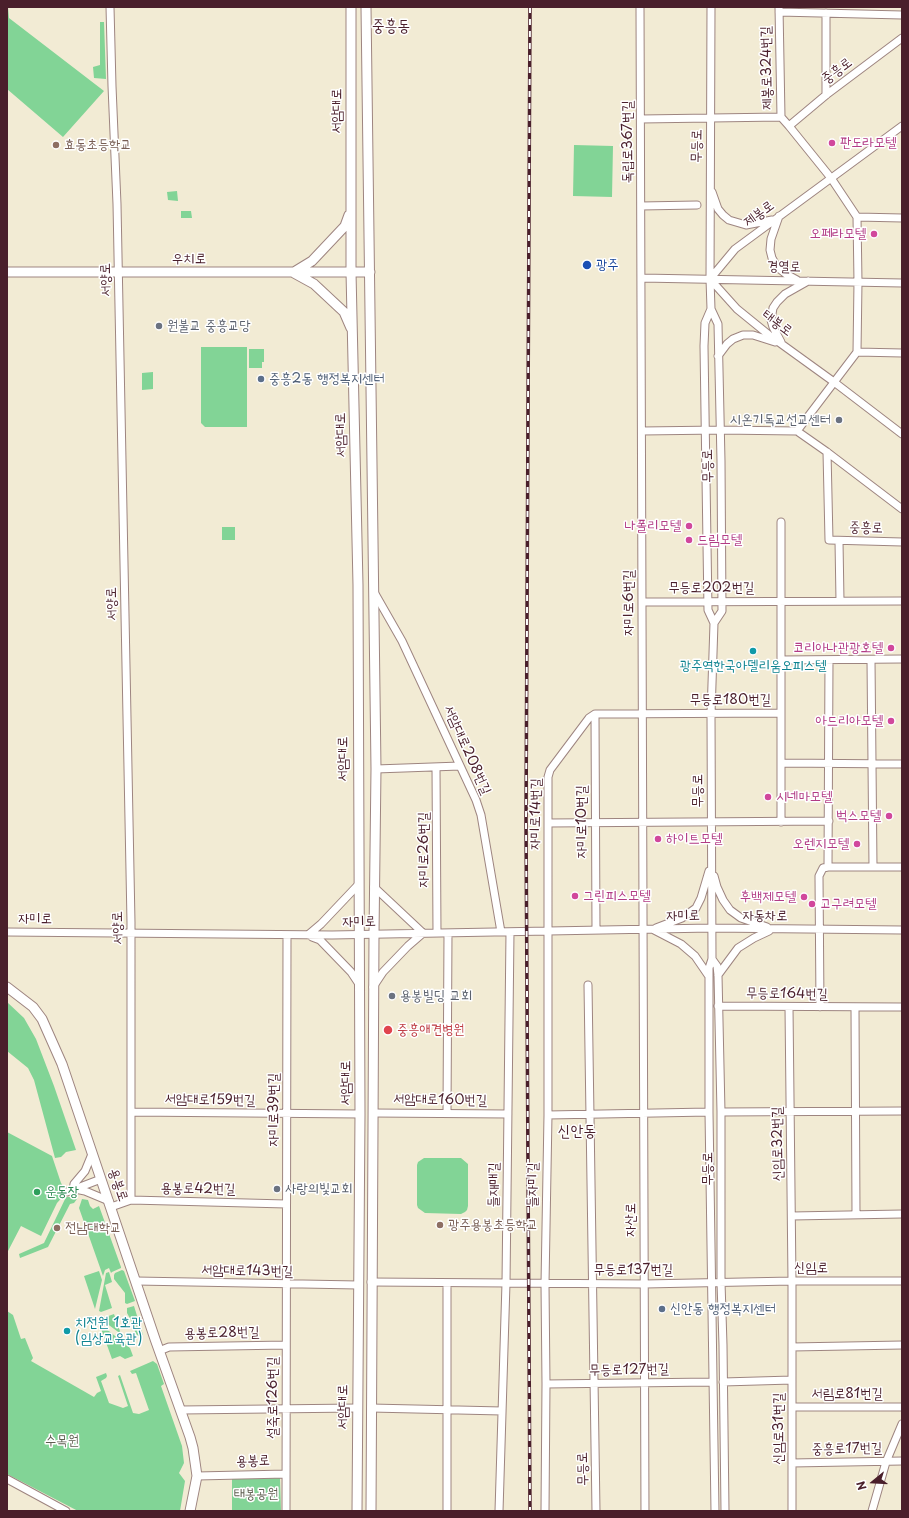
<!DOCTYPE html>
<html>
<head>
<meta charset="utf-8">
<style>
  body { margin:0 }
  #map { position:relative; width:909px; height:1518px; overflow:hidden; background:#f2ebd4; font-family:"Playpen Sans",sans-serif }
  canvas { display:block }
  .frame { position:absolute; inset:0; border:8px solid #4a1f2b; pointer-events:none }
  .north { position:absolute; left:853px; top:1462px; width:40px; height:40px; -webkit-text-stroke:3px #fff; paint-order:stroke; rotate:252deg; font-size:11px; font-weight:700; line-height:16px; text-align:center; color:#4a1f2b }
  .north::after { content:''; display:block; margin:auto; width:14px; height:18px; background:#4a1f2b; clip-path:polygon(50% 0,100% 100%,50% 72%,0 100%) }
</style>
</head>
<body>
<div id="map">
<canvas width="909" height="1518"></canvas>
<div class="frame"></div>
<div class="north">N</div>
</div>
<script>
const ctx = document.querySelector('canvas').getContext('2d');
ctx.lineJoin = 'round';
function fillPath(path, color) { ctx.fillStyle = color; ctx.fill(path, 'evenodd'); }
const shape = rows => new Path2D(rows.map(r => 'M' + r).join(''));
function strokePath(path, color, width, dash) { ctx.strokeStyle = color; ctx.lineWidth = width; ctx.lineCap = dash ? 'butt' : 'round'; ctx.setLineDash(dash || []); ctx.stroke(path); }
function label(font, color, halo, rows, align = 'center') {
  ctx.font = font + ' "Playpen Sans","Poor Story",sans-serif'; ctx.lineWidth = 3; ctx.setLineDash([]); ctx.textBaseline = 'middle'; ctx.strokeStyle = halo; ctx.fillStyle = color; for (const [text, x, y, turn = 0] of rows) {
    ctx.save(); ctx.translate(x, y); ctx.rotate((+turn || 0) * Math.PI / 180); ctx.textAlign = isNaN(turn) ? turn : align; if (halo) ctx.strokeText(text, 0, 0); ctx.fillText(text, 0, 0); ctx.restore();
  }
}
const green = shape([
  [7,7,8,7,9,18,104,91,63,137,7,89],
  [100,22,104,22,106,79,94,78,93,67,100,65],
  [574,145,613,146,612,197,573,196],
  [177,191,178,201,168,200,167,192],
  [181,211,191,211,192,218,181,218],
  [201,347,247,347,247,427,205,427,201,423],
  [249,349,264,349,264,362,262,362,262,368,249,368],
  [153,372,153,389,142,390,142,373],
  [222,527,235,527,235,540,222,540],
  [7,1002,24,1018,36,1039,54,1086,76,1150,66,1152,61,1157,55,1158,34,1080,28,1068,7,1051],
  [7,1132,52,1156,61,1183,67,1192,57,1203,41,1236,21,1226,7,1253],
  [424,1158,461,1158,468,1164,468,1206,467,1210,465,1212,461,1214,425,1213,418,1208,417,1205,417,1165,418,1162],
  [66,1197,74,1197,77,1199,74,1203,70,1204,48,1247,20,1258,19,1254,44,1243],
  [82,1199,88,1200,90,1206,93,1209,99,1206,121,1267,121,1268,112,1272,111,1273,109,1268,105,1270,103,1276,79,1208],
  [122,1270,124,1271,135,1301,127,1304,125,1303,125,1293,114,1279,114,1275,115,1273],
  [99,1271,102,1280,95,1309,84,1276],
  [109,1272,112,1282,105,1285,112,1308,101,1312,99,1311,106,1273],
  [134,1306,143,1335,138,1336,135,1332,134,1326,127,1313,127,1308],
  [7,1311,13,1315,21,1339,25,1338,33,1358,31,1361,94,1397,97,1393,101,1391,96,1377,106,1373,107,1376,106,1378,101,1381,109,1403,123,1408,128,1406,118,1376,120,1375,133,1413,139,1414,149,1410,136,1373,132,1374,130,1371,153,1361,157,1364,164,1384,161,1386,182,1446,184,1463,179,1473,185,1481,180,1511,78,1511,7,1474],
  [114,1314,121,1334,102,1320,103,1318],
  [99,1323,130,1348,133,1356,125,1359,120,1356,112,1359],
  [280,1478,281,1511,232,1511,232,1479]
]);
const minor = shape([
  [110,7,112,86,117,204,131,922,131,1200],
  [640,7,645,1511],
  [711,7,710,279,711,309,718,324,721,461,722,611,714,623],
  [779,7,781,117,789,126,831,178,857,217],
  [779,12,902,15],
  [826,13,826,95],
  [641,119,781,117],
  [789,126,826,95,902,38],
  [712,192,718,209,723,215,729,220,746,225,772,220],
  [641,206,697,205],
  [779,216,771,239,770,250,772,258,777,267,786,274,797,280],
  [857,217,858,282,857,352],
  [857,217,902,218],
  [642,278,902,283],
  [710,279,737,309,769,335,834,382,902,434],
  [710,279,735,249,902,126],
  [711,309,705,323,704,346,708,610,714,623,711,714,712,959,709,968,709,1112,715,1511],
  [781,342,773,327,771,320,773,308,777,302,785,294,808,281],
  [857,352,902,353],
  [718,356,727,344,733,339,743,335,753,335,775,342],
  [642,431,720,430,797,431,827,452,902,509],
  [797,431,857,352],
  [827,452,829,540,902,542],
  [839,541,840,601],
  [374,592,402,641,476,800,481,815,501,932],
  [642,602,902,601],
  [781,660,902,659],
  [871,660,873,867],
  [595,714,596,930],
  [781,763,902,764],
  [436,767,437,933],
  [376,769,460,766],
  [781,822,781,522],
  [549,823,829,821],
  [828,867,902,867],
  [714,876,717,887,723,900,730,910,741,918,767,927],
  [374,887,423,933],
  [656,928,682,918,696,908,701,898,709,871],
  [654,930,681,944,695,956,708,975],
  [7,932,332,935,711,928,902,930],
  [308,935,321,924,358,885],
  [312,937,320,940,351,972,359,984],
  [712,959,717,966,718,975,721,1112,721,1282,723,1345,725,1511],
  [718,975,738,948,754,938,769,931],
  [588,985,596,1511],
  [373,987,383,972,408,946,423,933],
  [718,1006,902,1007],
  [789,1007,792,1281,792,1511],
  [820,1007,819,876,823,868,828,867,829,660],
  [855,1008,856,1215],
  [132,1112,360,1114],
  [721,1112,902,1111],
  [373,1113,508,1114],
  [447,1113,448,933],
  [548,1115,709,1112],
  [75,1189,85,1191,109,1201],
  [73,1190,74,1184,85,1171,92,1154],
  [67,1192,101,1179],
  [111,1207,131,1200,286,1204],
  [792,1216,902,1214],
  [136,1281,358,1285],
  [371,1282,645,1284,792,1281,902,1281],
  [792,1347,902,1345],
  [159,1351,169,1347,286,1345],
  [723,1382,792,1380],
  [546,1384,712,1382],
  [792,1407,902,1407],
  [371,1408,502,1411],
  [181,1410,357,1408],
  [792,1463,902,1461],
  [197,1476,286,1474],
  [7,1479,66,1511],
  [286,1511,287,935],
  [447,1511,447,1283],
  [499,1511,506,1283,510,932],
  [545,1511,546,1384,545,1284,548,1115,548,777,550,770,589,718,595,714,781,713],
  [872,1511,886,1462,902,1424]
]);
const major = shape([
  [351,7,351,272,358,585,360,1114,357,1511],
  [366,7,376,769,374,934,371,1511],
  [7,272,370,272],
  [294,272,312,261,345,226,349,215],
  [294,273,314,284,344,312,351,328],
  [7,987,33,1007,42,1019,62,1064,155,1339,190,1437,193,1448,197,1476,190,1511]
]);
const rail = shape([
  [530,7,526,821,530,1511]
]);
const markers = [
  [832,143,4,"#d1479c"],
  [56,145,4,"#8d6e63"],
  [874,234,4,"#d1479c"],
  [587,265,5,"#1a4fb4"],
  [159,326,4,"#6b7280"],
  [261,379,4,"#5c6f8a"],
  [839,420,4,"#6b7280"],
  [689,526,4,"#d1479c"],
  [689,540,4,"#d1479c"],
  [891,648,4,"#d1479c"],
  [753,651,4,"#0f9aa8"],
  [891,721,4,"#d1479c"],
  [768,797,4,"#d1479c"],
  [889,816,4,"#d1479c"],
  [658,839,4,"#d1479c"],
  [857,844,4,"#d1479c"],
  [575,896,4,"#d1479c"],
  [804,897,4,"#d1479c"],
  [812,904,4,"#d1479c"],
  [392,996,4,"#6b7280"],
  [388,1030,5,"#e0444e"],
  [277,1189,4,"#6b7280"],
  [37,1192,4,"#2e9e5b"],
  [440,1225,4,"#8d6e63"],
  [57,1228,4,"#8d6e63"],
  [662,1309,4,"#5c6f8a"],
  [67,1331,4,"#0f9aa8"]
];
const streetNames = [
  ["제봉로324번길",767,68,-91],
  ["중흥로",837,71,-37],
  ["서암대로",337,111,-90],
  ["독립로367번길",628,142,-90],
  ["무등로",697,146,-89],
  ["제봉로",759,214,-36],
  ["우치로",189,259],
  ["경열로",784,267,1],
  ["서양로",106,280,-91],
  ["태봉로",777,323,37],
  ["서암대로",341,435,-91],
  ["무등로",708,466,-91],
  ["중흥로",866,528,1],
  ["무등로202번길",711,588],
  ["자미로6번길",629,603,-90],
  ["서양로",112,604,-91],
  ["무등로180번길",730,700],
  ["서암대로208번길",467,750,66],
  ["서암대로",343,759,-90],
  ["무등로",698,791,-90],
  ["자미로14번길",536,814,-89],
  ["자미로10번길",582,822,-90],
  ["자미로26번길",424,850,-90],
  ["자미로",683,916,-1],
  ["자동차로",765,916],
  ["자미로",35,919],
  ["자미로",359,922,-1],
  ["서양로",118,928,-91],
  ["무등로164번길",787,994,1],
  ["서암대로",346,1083,-90],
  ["서암대로159번길",210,1100,1],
  ["서암대로160번길",440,1100,1],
  ["자미로39번길",274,1110,-90],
  ["신임로32번길",778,1144,-91],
  ["무등로",708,1169,-90],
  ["용봉로",118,1185,71],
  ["들재매길",494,1185,-89],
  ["들자미길",533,1185,-89],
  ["용봉로42번길",198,1189,1],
  ["자산로",631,1220,-90],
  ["신임로",811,1268],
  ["무등로137번길",633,1270],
  ["서암대로143번길",247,1271,1],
  ["용봉로28번길",222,1333,-1],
  ["무등로127번길",629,1370,-1],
  ["서림로81번길",847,1394],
  ["설죽로126번길",273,1398,-90],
  ["서암대로",343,1407,-90],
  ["신임로31번길",779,1429,-90],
  ["중흥로17번길",847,1449,-1],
  ["용봉로",253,1461,-2],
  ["무등로",583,1469,-91]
];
const hotelNames = [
  ["판도라모텔",840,143,"left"],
  ["오페라모텔",866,234],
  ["나폴리모텔",681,526],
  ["드림모텔",697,540,"left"],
  ["코리아나관광호텔",883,648],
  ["아드리아모텔",883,721],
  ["시네마모텔",776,797,"left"],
  ["벅스모텔",881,816],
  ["하이트모텔",666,839,"left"],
  ["오렌지모텔",849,844],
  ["그린피스모텔",583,896,"left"],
  ["후백제모텔",796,897],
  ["고구려모텔",820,904,"left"]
];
const educationNames = [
  ["효동초등학교",64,145],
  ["광주용봉초등학교",448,1225],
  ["전남대학교",65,1228]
];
const transitNames = [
  ["광주",596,265]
];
const worshipNames = [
  ["원불교 중흥교당",167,326],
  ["시온기독교선교센터",831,420,"right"],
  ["용봉빌딩 교회",400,996],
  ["사랑의빛교회",285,1189]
];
const serviceNames = [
  ["중흥2동 행정복지센터",269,379],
  ["신안동 행정복지센터",670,1309]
];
const cultureNames = [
  ["광주역한국아델리움오피스텔",753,666],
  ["치전원 1호관",75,1323,"left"],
  ["(임상교육관)",75,1339,"left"]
];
const healthNames = [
  ["중흥애견병원",397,1030]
];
const leisureNames = [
  ["운동장",45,1192]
];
const parkNames = [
  ["수목원",62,1441],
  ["태봉공원",256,1494]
];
const quarterNames = [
  ["중흥동",391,27],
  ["신안동",577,1132]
];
fillPath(green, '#82d496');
strokePath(minor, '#9e8580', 9);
strokePath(major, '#9e8580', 11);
strokePath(minor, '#fff', 7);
strokePath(major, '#fff', 9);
strokePath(rail, '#4a1f2b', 3.5);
strokePath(rail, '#fff', 2, [6]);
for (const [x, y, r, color] of markers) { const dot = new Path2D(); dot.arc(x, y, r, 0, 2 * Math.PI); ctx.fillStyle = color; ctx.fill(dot); strokePath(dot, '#fff', 1.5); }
label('14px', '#4a1f2b', '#fff', streetNames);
label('14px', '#b23c85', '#fff', hotelNames, 'right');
label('14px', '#785e54', '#fff', educationNames, 'left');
label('14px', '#164399', '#fff', transitNames, 'left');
label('14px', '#5b616d', '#fff', worshipNames, 'left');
label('14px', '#4e5e75', '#fff', serviceNames, 'left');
label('14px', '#0d838f', '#fff', cultureNames);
label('14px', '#be3a42', '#fff', healthNames, 'left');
label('14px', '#27864d', '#fff', leisureNames, 'left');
label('14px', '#5e5e50', '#fff', parkNames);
label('16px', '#4a1f2b', '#fff', quarterNames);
</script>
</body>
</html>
